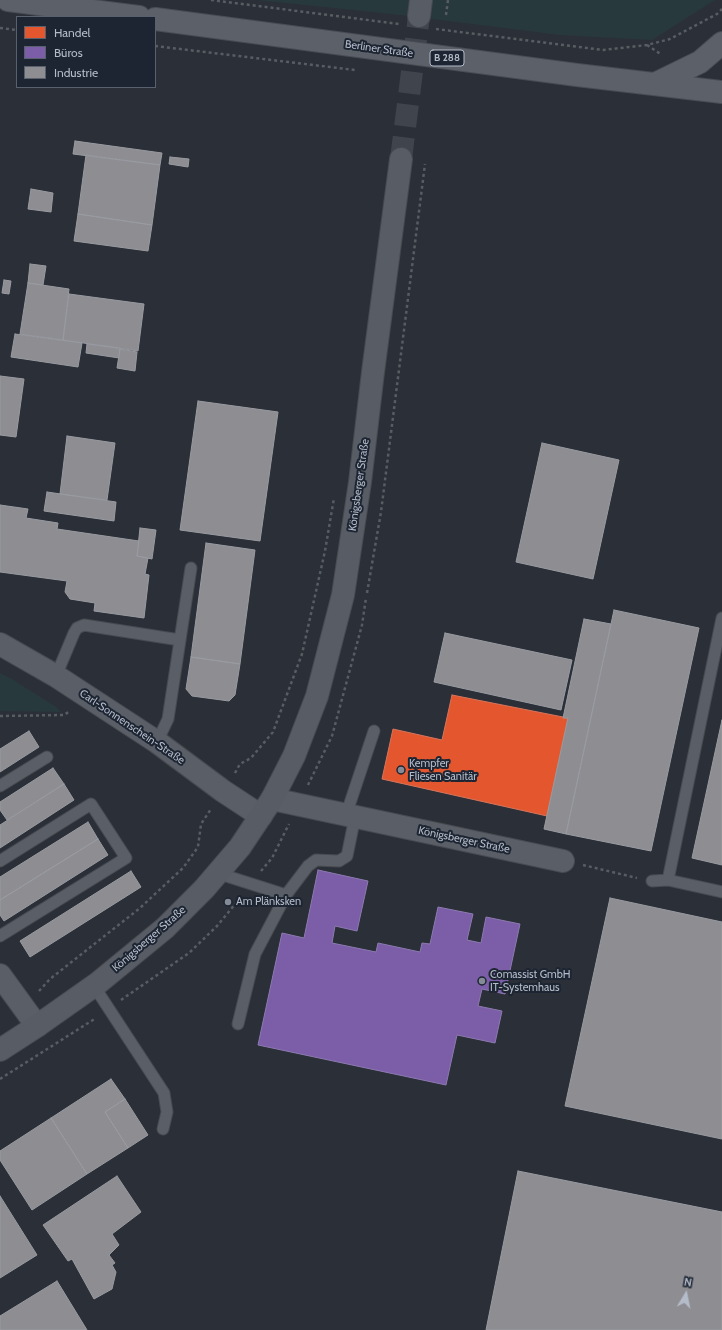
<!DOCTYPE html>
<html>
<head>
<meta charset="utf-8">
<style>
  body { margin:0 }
  #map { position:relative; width:722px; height:1330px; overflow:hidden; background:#2b2f37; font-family:Cabin,sans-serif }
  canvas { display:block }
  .legend { position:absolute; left:16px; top:16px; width:140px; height:72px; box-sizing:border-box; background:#1d2533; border:1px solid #59616f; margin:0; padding:5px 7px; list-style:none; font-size:12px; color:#b4bbc9 }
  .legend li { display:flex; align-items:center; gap:8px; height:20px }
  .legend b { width:20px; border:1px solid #59616f }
  .north { position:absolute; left:666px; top:1274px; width:40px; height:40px; -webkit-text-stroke:3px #1d2533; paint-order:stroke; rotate:10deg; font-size:11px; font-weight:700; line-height:16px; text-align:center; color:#b4bbc9 }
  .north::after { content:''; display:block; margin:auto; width:14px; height:18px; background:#b4bbc9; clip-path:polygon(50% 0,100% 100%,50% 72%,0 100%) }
</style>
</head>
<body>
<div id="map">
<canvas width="722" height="1330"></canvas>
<ul class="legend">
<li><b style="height:11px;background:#e4572e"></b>Handel</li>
<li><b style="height:11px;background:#7b5ea7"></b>Büros</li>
<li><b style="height:11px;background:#8d8d92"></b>Industrie</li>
</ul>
<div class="north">N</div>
</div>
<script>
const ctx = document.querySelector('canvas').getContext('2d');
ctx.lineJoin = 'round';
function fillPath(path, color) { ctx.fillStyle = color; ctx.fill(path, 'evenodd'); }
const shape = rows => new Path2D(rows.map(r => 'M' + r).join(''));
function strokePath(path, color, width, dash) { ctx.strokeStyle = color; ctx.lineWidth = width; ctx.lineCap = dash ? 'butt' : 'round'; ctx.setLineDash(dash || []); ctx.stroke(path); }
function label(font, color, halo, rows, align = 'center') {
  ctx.font = font + ' Cabin,sans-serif'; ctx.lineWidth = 4; ctx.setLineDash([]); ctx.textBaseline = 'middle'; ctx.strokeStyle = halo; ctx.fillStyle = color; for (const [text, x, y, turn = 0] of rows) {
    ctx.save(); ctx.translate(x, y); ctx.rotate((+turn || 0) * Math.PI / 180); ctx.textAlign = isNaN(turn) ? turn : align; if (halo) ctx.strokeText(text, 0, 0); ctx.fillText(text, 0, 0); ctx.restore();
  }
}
const green = shape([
  [257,0,715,0,652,40,560,35,401,15],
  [0,673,12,679,56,707,61,712,0,711]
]);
const shops = shape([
  [452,695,568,718,547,816,382,779,393,729,442,740,452,695]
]);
const offices = shape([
  [318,870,368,881,357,931,335,926,332,943,376,952,378,943,420,952,422,943,430,944,438,907,473,914,467,940,481,943,486,917,520,924,505,994,482,989,478,1006,502,1011,495,1043,457,1035,446,1085,258,1045,282,933,304,938,318,870]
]);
const industry = shape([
  [75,141,162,153,160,165,73,154,75,141],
  [86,155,160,165,152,225,78,214,86,155],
  [170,157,189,159,188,167,169,164,170,157],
  [31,189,53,193,51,212,28,209,31,189],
  [78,214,152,225,148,251,74,241,78,214],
  [30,264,46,266,43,285,28,283,30,264],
  [4,280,11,281,9,294,2,293,4,280],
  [28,283,69,289,63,340,20,334,28,283],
  [69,294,144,304,138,351,63,340,69,294],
  [15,334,82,343,78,367,11,357,15,334],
  [87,344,120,348,119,358,86,353,87,344],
  [120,349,137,352,135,371,117,368,120,349],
  [0,376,24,379,16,437,0,435,0,376],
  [198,401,278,412,260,541,180,530,198,401],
  [67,436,115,443,107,500,60,494,67,436],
  [542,443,619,460,593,579,516,562,542,443],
  [47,492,116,502,114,521,44,511,47,492],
  [0,505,28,509,26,518,58,523,57,529,139,541,137,556,148,558,145,574,149,575,144,618,94,611,95,603,70,599,65,592,67,581,0,572,0,505],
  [140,528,156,530,152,559,137,556,140,528],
  [206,543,255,550,240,664,191,657,206,543],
  [614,610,699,628,651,851,566,834,614,610],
  [584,619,611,624,566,834,544,829,568,718,563,718,584,619],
  [445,633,572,660,561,710,434,682,445,633],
  [191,657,240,664,235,695,229,701,192,696,186,689,191,657],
  [722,720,722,865,692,858,722,720],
  [29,731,39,747,0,772,0,749,29,731],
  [53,768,64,784,7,820,0,810,0,802,53,768],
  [64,784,74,800,0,848,0,825,64,784],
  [88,822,98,839,0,900,0,877,88,822],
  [98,839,108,855,4,921,0,915,0,900,98,839],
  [131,871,141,887,30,957,20,941,131,871],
  [610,898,722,922,722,1139,565,1106,610,898],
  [111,1079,125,1099,105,1112,128,1148,87,1174,51,1118,111,1079],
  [125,1099,148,1135,128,1148,105,1112,125,1099],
  [51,1118,87,1174,32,1210,0,1160,0,1151,51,1118],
  [518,1171,722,1212,722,1330,486,1330,518,1171],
  [117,1176,141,1212,112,1234,119,1245,109,1255,115,1263,112,1265,116,1272,112,1289,94,1299,72,1259,68,1261,43,1225,117,1176],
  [0,1196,37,1255,0,1278,0,1196],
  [57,1281,87,1330,0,1330,0,1316,57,1281]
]);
const secondaryTunnel = shape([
  [401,159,419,16]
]);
const path = shape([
  [211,0,399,24],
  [446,15,448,0],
  [0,28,17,30],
  [436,29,603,50,647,45,670,39,717,14,722,9],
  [647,45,662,55],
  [155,46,355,70],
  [367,593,381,512,425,164],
  [0,716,64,715,70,711],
  [235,773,240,764,251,758,273,732,302,654,325,551,334,498],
  [308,785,332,736,362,625,366,598],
  [583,865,637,878],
  [261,871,272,858,289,824],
  [39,991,50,979,140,908,183,868,198,847,201,824,211,809],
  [121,1000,189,953,217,926,241,897],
  [0,1079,96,1018]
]);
const lane = shape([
  [56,676,74,633,77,628,84,625,180,640],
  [157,742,168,719,191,568],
  [0,786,47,757],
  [346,815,374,731],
  [0,861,91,804,126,858,0,936],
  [217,873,286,895,308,866,316,860,339,861,347,856,355,817],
  [668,880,722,618],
  [652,881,668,880,722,892],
  [94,986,164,1093,167,1112,163,1129],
  [238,1024,255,954,286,895]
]);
const street = shape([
  [0,644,56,676,157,742,223,791,261,816],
  [272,799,563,861],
  [0,975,37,1026]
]);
const secondary = shape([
  [419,16,421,0],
  [0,1050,37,1026,98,983,165,928,204,889,240,847,272,799,294,756,317,696,343,595,360,482,373,372,401,159]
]);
const primary = shape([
  [8,0,139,17],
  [155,19,577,75,722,92],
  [655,84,700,62,722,43]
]);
const markers = [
  [401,770,4,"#848a96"],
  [228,902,4,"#848a96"],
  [482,981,4,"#848a96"]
];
const shields = [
  [447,58,34]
];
const shieldNames = [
  ["B 288",447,58]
];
const streetNames = [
  ["Berliner Straße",379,49,8],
  ["Königsberger Straße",359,485,-82],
  ["Carl-Sonnenschein-Straße",132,727,34],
  ["Königsberger Straße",464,840,12],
  ["Königsberger Straße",149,939,-41]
];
const poiNames = [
  ["Kempfer",409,764],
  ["Fliesen Sanitär",409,777],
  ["Am Plänksken",236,902],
  ["Comassist GmbH",490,975],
  ["IT-Systemhaus",490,988]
];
fillPath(green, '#28393e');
fillPath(shops, '#e4572e');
strokePath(shops, '#d6755c', 1);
fillPath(offices, '#7b5ea7');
strokePath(offices, '#8c7ab1', 1);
fillPath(industry, '#8d8d92');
strokePath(industry, '#999ba2', 1);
strokePath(secondaryTunnel, '#40444d', 22, [22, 11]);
strokePath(lane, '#474a51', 13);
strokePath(street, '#474a51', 24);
strokePath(secondary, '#474a51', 24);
strokePath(primary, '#484c54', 24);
strokePath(path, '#575d63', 2.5, [3, 3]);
strokePath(lane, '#5a5e66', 11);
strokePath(street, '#5a5e66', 22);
strokePath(secondary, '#585c64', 22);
strokePath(primary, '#5c6068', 22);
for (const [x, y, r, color] of markers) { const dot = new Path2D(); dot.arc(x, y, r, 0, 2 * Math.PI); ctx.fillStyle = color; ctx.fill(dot); strokePath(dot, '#1d2533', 1.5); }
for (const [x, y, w] of shields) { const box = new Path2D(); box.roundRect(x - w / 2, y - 8, w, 16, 3); ctx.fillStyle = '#1d2533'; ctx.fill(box); strokePath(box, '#b4bbc9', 1); }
label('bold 10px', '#b4bbc9', null, shieldNames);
label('11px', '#b4bbc9', '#1d2533', streetNames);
label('11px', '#b4bbc9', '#1d2533', poiNames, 'left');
</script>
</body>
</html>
